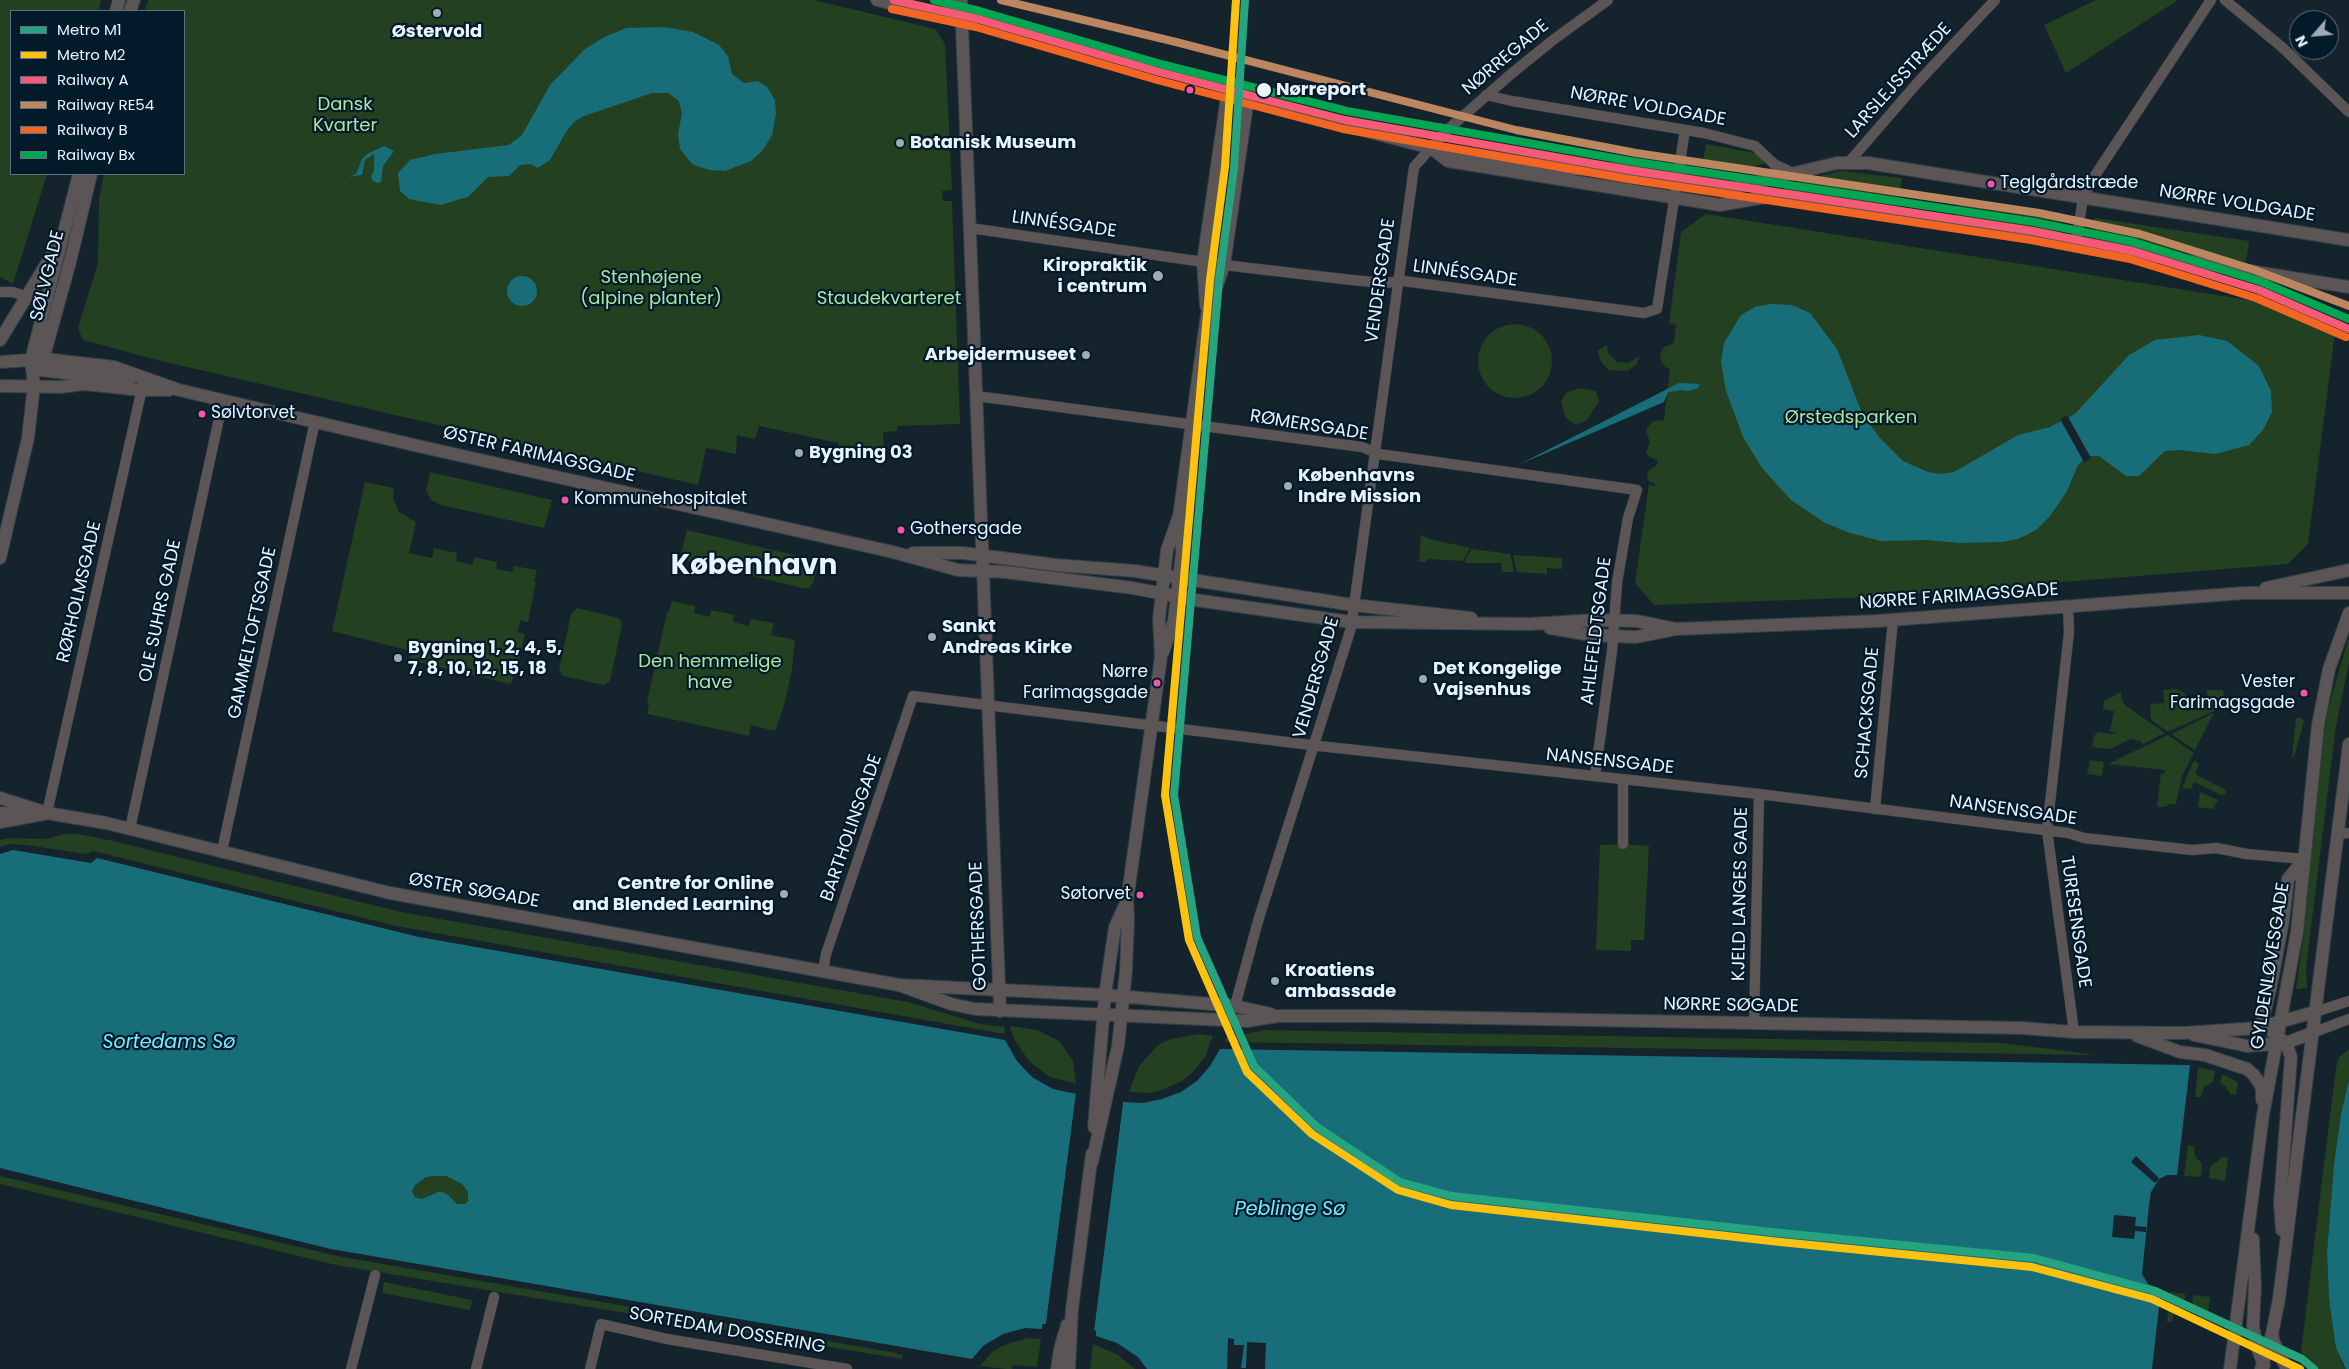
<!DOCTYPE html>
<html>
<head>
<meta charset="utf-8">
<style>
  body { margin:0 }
  #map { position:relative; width:2349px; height:1369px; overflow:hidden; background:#15232c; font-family:Poppins,sans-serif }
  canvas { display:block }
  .legend { position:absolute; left:10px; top:10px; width:175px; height:165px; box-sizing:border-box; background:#031a2b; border:1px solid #5f717f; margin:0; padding:6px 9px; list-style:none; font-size:15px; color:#e8f3fd }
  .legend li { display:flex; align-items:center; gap:10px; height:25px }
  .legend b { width:25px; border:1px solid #5f717f }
  .north { position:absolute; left:2289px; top:10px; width:50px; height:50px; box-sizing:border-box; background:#031a2b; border:1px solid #5f717f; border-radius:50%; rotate:243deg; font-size:14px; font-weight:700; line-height:20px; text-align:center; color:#e8f3fd }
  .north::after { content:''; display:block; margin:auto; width:18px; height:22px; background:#9eaab4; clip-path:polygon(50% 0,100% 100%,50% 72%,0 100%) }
</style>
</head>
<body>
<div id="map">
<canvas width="2349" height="1369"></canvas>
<ul class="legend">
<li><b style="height:6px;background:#26a47f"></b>Metro M1</li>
<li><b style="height:6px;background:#fdc110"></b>Metro M2</li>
<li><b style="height:6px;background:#f75a77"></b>Railway A</li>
<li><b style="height:6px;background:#bb8660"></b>Railway RE54</li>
<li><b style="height:6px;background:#f26522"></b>Railway B</li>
<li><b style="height:6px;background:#00a651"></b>Railway Bx</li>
</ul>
<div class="north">N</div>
</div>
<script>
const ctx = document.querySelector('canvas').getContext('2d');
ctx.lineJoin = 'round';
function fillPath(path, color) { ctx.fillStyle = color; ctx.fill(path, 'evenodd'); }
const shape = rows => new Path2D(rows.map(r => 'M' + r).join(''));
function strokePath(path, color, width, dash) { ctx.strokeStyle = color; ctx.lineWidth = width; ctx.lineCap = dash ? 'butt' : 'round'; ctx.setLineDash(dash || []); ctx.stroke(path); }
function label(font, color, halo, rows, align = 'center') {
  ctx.font = font + ' Poppins,sans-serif'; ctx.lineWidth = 4.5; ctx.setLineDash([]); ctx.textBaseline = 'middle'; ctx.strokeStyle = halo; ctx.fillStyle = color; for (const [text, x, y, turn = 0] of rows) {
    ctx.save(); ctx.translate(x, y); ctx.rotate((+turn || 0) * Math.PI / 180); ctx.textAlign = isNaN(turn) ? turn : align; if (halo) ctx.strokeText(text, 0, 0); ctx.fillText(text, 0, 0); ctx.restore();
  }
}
const green = shape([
  [0,0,101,0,99,11,11,11,11,174,47,174,13,284,0,277],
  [149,0,814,0,935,29,945,44,952,190,942,191,943,201,952,201,960,424,897,426,897,431,883,432,884,449,879,450,879,452,868,453,847,450,839,446,838,443,759,426,755,439,737,435,736,454,706,448,698,485,157,360,83,340,78,328,98,263,99,199,104,174,184,174,184,11,144,11],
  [2096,0,2178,0,2066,73,2044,25],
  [1706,144,1754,153,1762,156,1767,163,1735,171,1702,167],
  [1840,171,1902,178,1898,207,1784,190,1784,185],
  [1960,197,2061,213,2058,232,1957,216],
  [1706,214,2318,311,2335,332,2308,544,2288,564,1876,597,1654,605,1635,583,1649,485,1655,486,1655,484,1649,481,1647,477,1648,471,1656,466,1658,460,1651,458,1646,453,1648,446,1650,443,1646,430,1653,421,1664,420,1670,369,1665,367,1661,361,1660,353,1664,347,1674,343,1676,325,1669,324,1681,232],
  [2095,218,2249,241,2246,262,2092,238],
  '1478 361a37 37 0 1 1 74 0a37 37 0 1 1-74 0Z',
  [1607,345,1608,353,1617,362,1629,363,1640,355,1636,365,1627,371,1609,370,1602,363,1597,351],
  [1579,388,1596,391,1599,401,1587,420,1576,425,1566,418,1561,402,1566,393],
  [430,472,552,500,544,528,441,505,431,500,426,490],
  [365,482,394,488,393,498,399,512,416,522,409,553,432,558,434,548,457,553,456,561,472,565,474,557,497,562,496,569,512,572,514,566,537,570,534,581,536,582,528,622,520,620,519,626,517,632,525,634,516,673,514,673,511,684,410,660,411,651,332,631],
  [687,530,820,561,813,583,809,588,803,588,680,559],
  [1421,535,1430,539,1470,548,1463,561,1429,559,1425,562,1419,562],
  [1472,549,1510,554,1514,572,1502,572,1501,563,1465,563,1466,557],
  [1513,555,1562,558,1562,569,1547,568,1547,574,1517,572],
  [672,601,695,606,694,613,709,617,711,610,734,615,733,622,749,626,750,619,774,623,771,635,795,640,792,670,784,706,775,731,751,725,749,736,647,714,649,703,647,702,667,612,669,612],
  [577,608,618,618,621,621,622,625,610,681,604,685,563,676,559,670,571,614],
  [2349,636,2349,663,2336,726,2306,968,2307,988,2296,989,2303,939,2323,738,2329,706],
  [2178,689,2186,695,2187,708,2209,706,2207,690,2223,690,2225,706,2168,732,2151,720,2150,704,2164,703,2166,719,2163,690],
  [2121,692,2122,700,2125,705,2165,733,2143,744,2140,741,2131,739,2110,749,2092,747,2094,736,2098,732,2111,734,2117,733,2110,731,2114,711,2103,709,2104,701],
  [2214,713,2195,750,2171,734],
  [2296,718,2302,718,2304,721,2294,757,2292,757],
  [2168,735,2194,753,2182,776,2176,804,2170,804,2165,807,2157,807,2161,773,2164,774,2165,770,2108,764],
  [2090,760,2104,762,2102,776,2087,774],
  [2194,760,2199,764,2195,774,2226,790,2225,794,2221,795,2194,782,2191,789,2182,788],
  [2200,792,2218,800,2213,809,2198,807],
  [64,834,78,834,113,841,401,912,908,1002,980,1024,1005,1027,1004,1034,396,926,93,851,86,854,26,845,9,844,0,847,0,840,9,838,46,839],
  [1623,844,1649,846,1644,940,1631,940,1631,951,1596,950,1600,845],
  [2277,878,2280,895,2271,957,2266,957],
  [1012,1026,1037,1030,1059,1041,1073,1061,1076,1084,1050,1077,1030,1062,1015,1041,1010,1028],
  [1264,1030,2001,1043,2097,1055,1225,1042,1226,1038],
  [1199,1034,1213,1036,1205,1057,1191,1074,1182,1081,1162,1090,1151,1093,1129,1092,1139,1066,1158,1045,1171,1039],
  [2349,1049,2349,1080,2341,1114,2334,1164,2327,1252,2329,1298,2342,1363,2346,1369,2317,1369,2311,1367,2301,1351,2336,1068,2339,1057],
  [2198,1067,2215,1071,2213,1082,2204,1087,2201,1097,2195,1097],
  [2222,1074,2238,1082,2236,1095,2230,1094,2226,1087,2220,1083],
  [2188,1145,2194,1146,2195,1156,2202,1164,2201,1177,2184,1176],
  [2222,1157,2228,1157,2225,1181,2209,1178,2210,1166,2217,1162],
  [0,1176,337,1256,891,1352,903,1355,902,1359,336,1265,0,1184],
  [432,1176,446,1176,462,1184,468,1192,468,1201,465,1204,457,1204,441,1191,422,1199,415,1197,412,1191,415,1185,419,1181],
  [384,1282,472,1300,470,1310,382,1293],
  [2170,1292,2185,1294,2184,1307,2174,1313,2172,1322,2167,1322],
  [2193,1295,2210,1297,2207,1320,2201,1319,2197,1312,2192,1308],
  [1028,1338,1041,1339,1037,1367,1013,1365,1012,1369,1007,1369,980,1366,992,1352,1004,1345],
  [1093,1344,1118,1355,1135,1369,1090,1369]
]);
const water = shape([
  [664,27,693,32,719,45,728,56,732,74,744,83,758,81,767,87,775,100,776,114,772,135,763,150,751,161,725,171,709,170,692,164,680,149,678,134,682,113,679,101,668,93,652,93,584,116,575,121,566,132,550,160,538,168,531,164,520,165,509,176,488,177,468,197,440,205,409,199,400,191,398,173,410,160,435,154,509,145,522,135,550,85,585,49,606,36,627,28],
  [384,146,394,151,383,166,381,182,378,183,373,181,371,177,374,171,374,154,365,160,362,175,349,177,356,174,362,159,367,154],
  '507 291a15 15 0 1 1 30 0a15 15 0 1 1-30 0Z',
  [1770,304,1792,305,1810,313,1837,349,1862,413,1879,437,1903,461,1928,472,1940,474,1954,472,2018,435,2050,427,2075,414,2129,355,2155,340,2199,335,2227,341,2259,366,2271,391,2272,412,2263,430,2249,445,2215,454,2179,450,2165,451,2139,476,2126,476,2099,456,2091,456,2084,459,2078,465,2066,493,2050,516,2036,530,2018,539,2003,542,1959,543,1928,540,1881,541,1850,533,1825,523,1791,500,1762,468,1743,437,1726,391,1721,362,1724,343,1741,315,1755,307],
  [1679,383,1700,384,1698,388,1689,391,1682,390,1668,392,1664,402,1518,465],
  [13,850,91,863,97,858,419,937,1005,1040,1017,1061,1032,1077,1053,1089,1076,1094,1046,1324,1043,1324,1042,1329,1025,1328,1003,1334,983,1346,972,1359,331,1249,0,1168,0,854],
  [432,1176,446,1176,462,1184,468,1192,468,1201,465,1204,457,1204,447,1194,440,1191,422,1199,415,1197,412,1191,415,1185,425,1178],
  [1220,1049,2190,1065,2177,1175,2167,1175,2159,1179,2151,1192,2149,1205,2142,1274,2148,1284,2161,1289,2152,1369,1147,1369,1138,1357,1117,1343,1096,1336,1096,1331,1094,1330,1123,1102,1143,1103,1162,1099,1181,1092,1197,1081,1210,1066],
  [2349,1080,2349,1369,2346,1369,2336,1348,2329,1298,2327,1252,2334,1164,2341,1114]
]);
const pier = shape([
  [2067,415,2091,458,2084,462,2060,419],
  [1076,1094,1079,1094,1048,1324,1045,1329,1042,1329,1043,1324,1046,1324],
  [1121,1102,1123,1102,1094,1330,1096,1331,1096,1336,1093,1335,1092,1330],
  [2136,1156,2157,1176,2159,1179,2155,1183,2131,1162],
  [2114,1215,2136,1217,2135,1226,2146,1227,2146,1232,2135,1231,2134,1239,2112,1237],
  [1228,1338,1234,1339,1234,1345,1244,1345,1241,1368,1246,1368,1247,1342,1266,1343,1265,1369,1227,1369]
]);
const minor = shape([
  [2225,0,2283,48,2349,112],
  [1486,95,1512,101,1704,133,1755,146,1774,164,1795,174],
  [1849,162,1919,81,1995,0],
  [970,228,1224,265,1352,280,1383,283,1403,281,1644,313,1657,309,1685,130],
  [2076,243,2083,198,2092,180,2211,0],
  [0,292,13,292,28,297],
  [976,396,1362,447,1379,454,1637,490,1628,518,1617,583,1612,651,1595,776],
  [2068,607,2069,632,2047,830,2074,1032],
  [1623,780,1623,844],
  [1875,809,1893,620],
  [0,812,47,813,143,384],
  [130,829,223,400],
  [2338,834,2349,833],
  [222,851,315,421],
  [823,971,826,954,913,696,1319,746,1759,794,2068,833,2084,838,2192,850,2216,848,2247,854,2304,859],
  [1235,1006,1258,921,1351,628,1414,167,1445,132,1511,74,1553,40,1608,0],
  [2315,1012,2349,1001],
  [1754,1024,1759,794],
  [2312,1033,2349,1019],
  [351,1369,375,1275],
  [476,1369,494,1297],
  [590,1369,601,1324,667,1339,847,1369]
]);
const tertiary = shape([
  [877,0,942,16,961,11],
  [945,0,961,11,1203,80,1267,105,1431,148,1568,169,1615,169,1732,188,1837,163,1868,163,2349,240],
  [961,0,1000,1011],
  [116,11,119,0],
  [130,11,134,0],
  [1431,148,1448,161,1720,205,1771,196,1790,196,2349,287],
  [1206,306,1203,262,1228,90],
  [0,340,55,250],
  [0,362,45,359,114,367,179,390,418,446,893,552,958,570,1005,572,1133,588,1195,600,1351,622,1530,624,1596,620,1637,621,1676,629],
  [41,367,70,262,91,174],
  [32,369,99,377,132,377],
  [0,386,60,387,85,384,141,390,169,390],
  [913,553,963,553,1056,565,1135,571,1353,605,1471,618],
  [0,558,28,438,34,385,31,360,79,174],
  [2266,588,2349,570],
  [1550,628,1591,635,1636,637,1676,629,1877,621,2244,593,2349,593],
  [1163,652,1174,621,1177,596,1182,553,1180,522],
  [0,798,47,813,106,823,390,893,899,985,1105,995,1235,1006,1271,1014],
  [0,822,44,814],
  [899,985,951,1004,975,1009,1247,1021,1278,1016,1372,1016,2022,1028,2074,1032,2184,1033,2257,1028,2315,1012],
  [2257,1028,2262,1022,2271,985,2283,921,2288,879,2304,859],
  [2273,1033,2286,1043,2291,1057,2280,1202,2282,1230],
  [2194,1035,2247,1046,2286,1043,2312,1033],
  [2137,1036,2180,1052,2205,1055,2247,1069,2254,1075,2258,1081,2262,1088,2262,1100],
  [1094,1127,1105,995,1115,927,1126,903],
  [1092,1162,1118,1046,1126,971,1128,918,1127,901,1161,657,1159,619,1167,550,1179,516,1207,314,1224,265,1248,98],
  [2253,1239,2255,1286,2253,1326,2257,1347,2264,1365],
  [2272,1334,2274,1343,2287,1369],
  [1057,1369,1060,1349,1067,1325],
  [1069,1369,1072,1309,1092,1154],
  [2230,1369,2263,1115,2297,932,2318,725,2329,669,2349,613],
  [2261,1369,2272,1334,2279,1299,2349,744]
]);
const rail1 = shape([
  [894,0,978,19,1159,72,1345,120,1629,170,2033,231,2132,251,2259,290,2349,329]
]);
const rail2 = shape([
  [1001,0,1176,42,1516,130,1636,153,2039,213,2140,234,2255,270,2349,306]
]);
const rail3 = shape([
  [892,9,976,27,1157,80,1343,129,1628,179,2031,240,2130,259,2256,298,2346,337]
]);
const rail4 = shape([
  [934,0,980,11,1161,64,1347,111,1630,161,2034,222,2134,242,2262,282,2349,319]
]);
const metro1 = shape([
  [1245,0,1234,168,1219,281,1174,795,1197,937,1254,1066,1317,1127,1400,1182,1452,1196,1781,1233,2034,1258,2155,1291,2302,1359,2314,1369]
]);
const metro2 = shape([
  [1236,0,1225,167,1210,280,1165,795,1189,940,1247,1072,1312,1134,1398,1190,1451,1205,1780,1242,2032,1267,2152,1299,2300,1369]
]);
const markers = [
  [437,13,5,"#9eaab4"],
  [1190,90,4.5,"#f653ac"],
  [1264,90,8,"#e8f3fd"],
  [900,143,5,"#9eaab4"],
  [1991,184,4.5,"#f653ac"],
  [1158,276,6,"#9eaab4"],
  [1086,355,5,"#9eaab4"],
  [202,414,4.5,"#f653ac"],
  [799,453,5,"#9eaab4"],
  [1288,486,5,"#9eaab4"],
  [565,500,4.5,"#f653ac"],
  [901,530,4.5,"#f653ac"],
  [932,637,5,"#9eaab4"],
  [398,658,5,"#9eaab4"],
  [1423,679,5,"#9eaab4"],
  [1157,683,4.5,"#f653ac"],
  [2304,693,4.5,"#f653ac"],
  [784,894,5,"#9eaab4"],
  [1140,895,4.5,"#f653ac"],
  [1275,981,5,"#9eaab4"]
];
const busNames = [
  ["Teglgårdstræde",2000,184],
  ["Sølvtorvet",211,414],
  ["Kommunehospitalet",574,500],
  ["Gothersgade",910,530],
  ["Nørre",1148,673,"right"],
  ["Farimagsgade",1148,694,"right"],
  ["Vester",2295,683,"right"],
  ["Farimagsgade",2295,704,"right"],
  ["Søtorvet",1131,895,"right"]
];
const poiNames = [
  ["Østervold",437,32,"center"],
  ["Botanisk Museum",910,143],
  ["Kiropraktik",1147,266,"right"],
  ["i centrum",1147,287,"right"],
  ["Arbejdermuseet",1076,355,"right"],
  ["Bygning 03",809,453],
  ["Københavns",1298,476],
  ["Indre Mission",1298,497],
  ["Sankt",942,627],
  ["Andreas Kirke",942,648],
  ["Bygning 1, 2, 4, 5,",408,648],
  ["7, 8, 10, 12, 15, 18",408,669],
  ["Det Kongelige",1433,669],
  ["Vajsenhus",1433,690],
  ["Centre for Online",774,884,"right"],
  ["and Blended Learning",774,905,"right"],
  ["Kroatiens",1285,971],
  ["ambassade",1285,992]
];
const streetNames = [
  ["NØRREGADE",1506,58,-40],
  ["LARSLEJSSTRÆDE",1899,81,-48],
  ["NØRRE VOLDGADE",1648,107,10],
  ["NØRRE VOLDGADE",2237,204,9],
  ["LINNÉSGADE",1064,225,8],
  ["LINNÉSGADE",1465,274,8],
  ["SØLVGADE",48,276,-76],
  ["VENDERSGADE",1381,281,-82],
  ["RØMERSGADE",1309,426,9],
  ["ØSTER FARIMAGSGADE",539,455,13],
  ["RØRHOLMSGADE",80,592,-77],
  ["NØRRE FARIMAGSGADE",1959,597,-4],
  ["OLE SUHRS GADE",161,611,-78],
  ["AHLEFELDTSGADE",1597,631,-83],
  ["GAMMELTOFTSGADE",253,633,-78],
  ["VENDERSGADE",1317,678,-74],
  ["SCHACKSGADE",1868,713,-85],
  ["NANSENSGADE",1610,762,6],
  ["NANSENSGADE",2013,811,8],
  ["BARTHOLINSGADE",852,828,-71],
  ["ØSTER SØGADE",474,891,10],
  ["KJELD LANGES GADE",1741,894,-89],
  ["TURESENSGADE",2075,922,82],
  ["GOTHERSGADE",979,926,-92],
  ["GYLDENLØVESGADE",2271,966,-81],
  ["NØRRE SØGADE",1731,1006,1],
  ["SORTEDAM DOSSERING",727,1331,10]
];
const stopNames = [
  ["Nørreport",1276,90]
];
const parkNames = [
  ["Dansk",345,105],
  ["Kvarter",345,126],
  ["Stenhøjene",651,278],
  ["(alpine planter)",651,299],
  ["Staudekvarteret",889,299],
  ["Ørstedsparken",1851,418],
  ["Den hemmelige",710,662],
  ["have",710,683]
];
const waterNames = [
  ["Sortedams Sø",169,1043],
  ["Peblinge Sø",1290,1210]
];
const townNames = [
  ["København",754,567]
];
fillPath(green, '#234020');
fillPath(water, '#186e78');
fillPath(pier, '#15232c');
strokePath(minor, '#343f48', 11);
strokePath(tertiary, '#343f48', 14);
strokePath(minor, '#5b5555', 10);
strokePath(tertiary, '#5b5555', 12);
strokePath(rail1, '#f75a77', 8);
strokePath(rail2, '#bb8660', 8);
strokePath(rail3, '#f26522', 8);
strokePath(rail4, '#00a651', 8);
strokePath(metro1, '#26a47f', 8);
strokePath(metro2, '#fdc110', 8);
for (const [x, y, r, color] of markers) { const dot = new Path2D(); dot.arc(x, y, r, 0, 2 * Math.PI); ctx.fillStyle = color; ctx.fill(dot); strokePath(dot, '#031a2b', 2); }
label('17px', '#e8f3fd', '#031a2b', busNames, 'left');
label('bold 18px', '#e8f3fd', '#031a2b', poiNames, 'left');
label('18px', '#e8f3fd', '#031a2b', streetNames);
label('bold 18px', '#e8f3fd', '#031a2b', stopNames, 'left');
label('18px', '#abe69f', '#031a2b', parkNames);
label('italic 19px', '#72eefd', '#031a2b', waterNames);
label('bold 28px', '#e8f3fd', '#031a2b', townNames);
</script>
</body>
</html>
